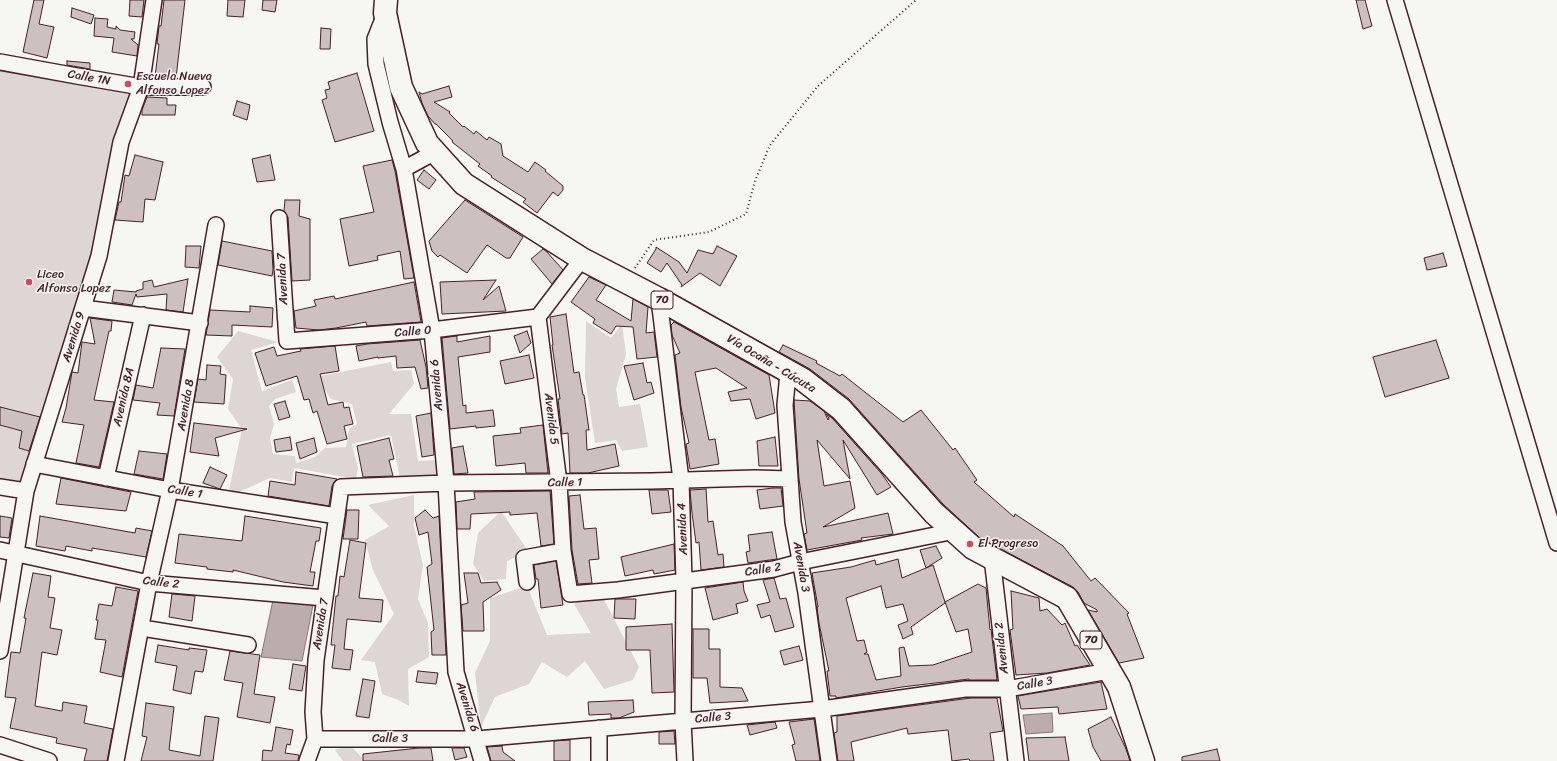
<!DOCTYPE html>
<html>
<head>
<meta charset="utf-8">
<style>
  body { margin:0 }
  canvas { display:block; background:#f6f6f2 }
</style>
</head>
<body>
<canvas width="1557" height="761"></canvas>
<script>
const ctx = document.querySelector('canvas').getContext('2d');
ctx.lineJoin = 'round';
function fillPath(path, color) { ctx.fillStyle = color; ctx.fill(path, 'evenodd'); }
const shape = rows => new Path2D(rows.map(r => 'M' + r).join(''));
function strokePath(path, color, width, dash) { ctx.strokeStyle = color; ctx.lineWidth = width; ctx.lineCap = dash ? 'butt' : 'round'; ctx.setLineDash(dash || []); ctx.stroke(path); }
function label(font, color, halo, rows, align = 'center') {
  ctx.font = font + ' Sriracha,sans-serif'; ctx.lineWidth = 3; ctx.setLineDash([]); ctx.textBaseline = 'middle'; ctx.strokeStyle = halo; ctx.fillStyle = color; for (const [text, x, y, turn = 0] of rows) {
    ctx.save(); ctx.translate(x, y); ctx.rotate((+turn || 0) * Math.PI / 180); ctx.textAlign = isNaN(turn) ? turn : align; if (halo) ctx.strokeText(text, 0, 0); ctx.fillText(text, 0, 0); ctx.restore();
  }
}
const green = shape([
  [0,68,130,94,97,235,22,484,0,480],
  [586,321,611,338,622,324,626,354,616,389,619,407,640,404,648,447,622,451,616,440,595,443,585,377],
  [238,331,278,342,251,350,262,391,292,380,296,392,275,399,269,406,274,424,270,438,273,454,295,456,296,463,315,457,325,448,346,447,349,429,357,424,352,404,331,399,316,377,391,362,393,371,411,370,414,384,389,414,411,414,418,461,439,460,439,478,400,478,391,435,352,444,358,468,356,479,294,468,292,482,270,478,237,493,229,490,242,429,228,409,233,379,217,357],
  [414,495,414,526,423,565,418,599,428,623,429,657,408,669,409,706,396,699,382,694,375,662,361,660,394,614,373,570,365,540,389,526,368,505],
  [501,511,528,551,507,561,506,579,484,581,473,564,478,533],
  [527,586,547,635,591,633,574,604,600,592,639,667,633,680,604,689,585,661,567,677,542,662,529,684,495,697,481,727,475,673,490,641,490,598],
  [350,745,365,761,343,761,335,750]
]);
const water = shape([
  [273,600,313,605,302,661,261,657,273,600],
  [1052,713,1053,732,1026,734,1023,715,1052,713]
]);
const building = shape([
  [34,0,44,0,39,24,54,27,47,58,23,52,34,0],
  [130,0,144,0,142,17,129,16,130,0],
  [164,0,185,0,176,78,155,77,159,44,157,44,159,26,161,26,164,0],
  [228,0,245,0,243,17,227,16,228,0],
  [263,0,277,0,275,12,262,10,263,0],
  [1356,0,1365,0,1372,26,1363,29,1356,0],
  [72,8,94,15,91,24,71,17,72,8],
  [95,18,108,19,107,27,116,29,116,26,120,30,135,32,134,39,131,39,138,45,137,56,112,52,114,38,94,36,95,18],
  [321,28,331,29,330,49,320,49,321,28],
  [67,61,90,63,90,69,67,65,67,61],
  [357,73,374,131,335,142,322,100,327,98,325,90,330,89,328,82,357,73],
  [449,86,452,97,434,102,450,112,449,113,463,127,464,126,474,134,476,131,487,140,489,137,501,144,503,156,528,172,535,162,546,170,545,171,563,186,563,190,558,196,553,192,537,213,523,202,526,199,491,177,492,176,478,166,480,164,452,142,453,141,436,124,435,124,428,116,422,103,419,92,422,94,449,86],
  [147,97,167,98,167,105,176,105,175,115,142,115,142,110,147,97],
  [237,101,250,105,247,120,233,115,237,101],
  [135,155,163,162,155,200,145,199,143,222,115,220,119,202,121,202,125,175,129,176,135,155],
  [270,155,275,180,257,182,252,159,270,155],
  [392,160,395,171,414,278,404,279,400,251,377,256,378,260,349,266,340,219,374,212,363,166,392,160],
  [424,170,436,180,429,189,417,180,424,170],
  [285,200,300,200,299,216,310,219,310,280,292,281,288,217,284,211,285,200],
  [465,200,523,237,510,258,506,258,487,245,467,273,440,255,438,257,432,251,429,241,465,200],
  [222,241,272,251,273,270,272,276,218,265,222,241],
  [186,246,201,246,199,268,185,267,186,246],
  [717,246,737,256,720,286,700,273,681,287,682,285,667,263,661,272,647,263,656,249,656,247,679,262,687,273,698,250,713,254,717,246],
  [543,249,547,252,563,270,552,284,531,259,543,249],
  [1443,253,1447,266,1427,270,1424,258,1443,253],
  [589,277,606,285,596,300,631,321,633,299,648,307,646,333,654,332,657,357,637,359,633,327,616,326,611,334,593,323,595,319,571,302,589,277],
  [188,279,183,312,166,310,167,294,137,297,136,294,132,305,112,302,114,290,136,292,136,291,143,289,143,282,152,280,154,287,188,279],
  [496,280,483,300,499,286,506,311,442,314,440,282,496,280],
  [414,282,421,322,367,326,366,322,336,328,319,330,296,328,294,311,316,306,314,300,334,296,335,299,414,282],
  [250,306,273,308,272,327,232,325,232,336,206,335,210,310,250,312,250,306],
  [566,314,574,373,579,372,583,395,584,395,589,430,586,430,587,450,615,444,619,466,588,473,570,473,568,433,562,434,558,399,560,399,552,345,553,345,550,317,566,314],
  [90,318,112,321,111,331,109,331,94,400,114,402,99,467,76,463,84,425,62,422,66,408,72,372,78,373,82,342,95,344,90,318],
  [674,322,769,375,775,413,756,419,750,399,731,401,728,392,747,388,716,368,695,372,709,440,715,439,719,464,690,469,686,444,689,443,681,407,675,355,680,353,672,335,671,325,674,322],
  [527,331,531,343,520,353,514,336,527,331],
  [457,336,457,342,490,336,490,352,458,357,463,406,466,405,466,413,493,410,495,426,476,428,476,426,450,429,442,338,457,336],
  [420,340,426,367,428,388,421,389,415,367,397,368,396,356,378,358,378,357,359,361,356,346,367,344,420,340],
  [1436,340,1449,378,1385,397,1373,357,1436,340],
  [783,345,817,361,816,363,840,376,842,374,903,422,921,410,953,450,955,448,977,480,974,482,1014,517,1015,514,1063,546,1091,581,1095,578,1129,613,1127,614,1144,658,1119,663,1088,610,1097,612,1097,610,1084,603,1078,592,1073,587,980,538,943,504,849,399,810,369,779,352,783,345],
  [335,346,339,371,320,374,328,405,343,402,344,408,349,407,353,424,344,426,347,439,327,444,317,411,313,413,309,399,304,400,297,376,266,386,255,353,274,347,277,356,301,351,300,349,335,346],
  [161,348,185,349,174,416,157,415,160,403,133,400,136,385,153,388,161,348],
  [529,355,534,378,505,384,500,361,529,355],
  [643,363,647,383,651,382,654,393,634,400,624,366,643,363],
  [207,365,221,366,220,374,226,375,224,404,194,402,198,379,206,380,207,365],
  [794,400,810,401,824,411,828,420,829,418,826,414,832,418,881,473,891,487,877,495,843,440,850,479,817,440,824,486,850,481,855,508,823,527,888,513,893,534,861,538,862,540,807,550,804,534,807,533,799,479,794,400],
  [285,401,290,417,279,420,274,404,285,401],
  [0,407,40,417,29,451,19,448,22,431,0,425,0,407],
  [431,413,434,455,422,457,416,416,431,413],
  [194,423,247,429,215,438,219,456,190,452,194,423],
  [543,425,548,473,526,473,525,463,496,466,493,436,521,433,520,428,543,425],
  [290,437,292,450,276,452,274,440,290,437],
  [775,437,778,466,759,466,757,441,775,437],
  [314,438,317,452,300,459,296,443,314,438],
  [389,438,394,459,389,460,393,476,363,477,357,446,389,438],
  [463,446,468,473,454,474,452,448,463,446],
  [139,451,167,454,163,479,134,474,139,451],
  [210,467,227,475,220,489,203,483,210,467],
  [296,472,337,479,332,486,329,506,268,496,270,481,295,485,296,472],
  [61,478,131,492,126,511,56,504,61,478],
  [773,488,781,488,783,506,760,509,757,490,773,488],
  [706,489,708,522,713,521,718,555,723,554,724,567,701,570,699,542,696,543,692,513,690,490,706,489],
  [649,490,668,490,671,512,652,514,649,490],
  [550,491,554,544,541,546,537,513,510,515,510,512,471,514,470,529,457,529,456,502,475,499,474,492,550,491],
  [580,495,584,529,596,528,599,559,589,560,592,583,578,584,572,550,569,496,580,495],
  [347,510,359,510,358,539,343,539,347,510],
  [425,510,433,518,439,516,446,655,432,655,431,632,434,630,427,567,432,564,428,532,419,535,415,518,425,510],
  [0,516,12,518,9,538,0,537,0,516],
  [40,516,135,533,136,528,152,531,146,557,92,548,92,551,66,546,65,551,36,546,40,516],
  [245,516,321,528,319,541,316,541,310,572,315,572,313,586,283,582,233,570,233,572,207,569,207,567,175,563,179,534,242,541,245,516],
  [772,532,777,559,748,563,746,552,750,551,748,535,772,532],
  [350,540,366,543,359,598,383,600,381,622,347,619,344,649,353,650,350,670,332,668,335,645,331,645,336,596,338,596,340,576,344,577,350,540],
  [674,544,675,570,654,574,653,570,625,576,621,557,674,544],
  [936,546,942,558,926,568,933,565,945,602,978,584,986,588,990,630,991,629,997,680,969,680,969,679,902,687,836,698,836,696,830,696,827,671,829,671,819,623,817,607,818,607,812,573,851,567,875,560,876,565,898,559,902,578,926,568,920,550,936,546],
  [881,586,886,608,903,604,908,621,898,625,903,639,913,634,911,627,945,603,945,602,956,632,968,629,972,652,933,665,909,666,904,647,899,648,901,676,876,680,868,654,864,654,867,652,864,640,857,641,846,598,881,586],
  [556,561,563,605,541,608,538,579,536,579,534,565,556,561],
  [33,573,51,576,48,597,55,598,50,628,62,630,57,655,42,652,35,706,62,711,63,702,87,706,84,723,113,729,107,761,84,761,87,749,56,743,57,738,10,728,16,698,5,697,11,652,20,653,26,618,24,618,33,573],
  [464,573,478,573,481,583,497,582,501,590,483,602,484,631,463,631,461,605,468,603,464,573],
  [774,578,780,599,786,598,794,627,775,632,770,615,761,618,757,605,770,602,763,580,774,578],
  [743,582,744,591,748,601,736,604,738,613,713,620,705,588,743,582],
  [116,587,138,591,122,677,100,672,106,640,95,639,98,620,96,620,99,604,112,606,116,587],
  [1011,591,1039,598,1040,611,1047,609,1062,625,1065,623,1075,646,1077,645,1090,665,1047,673,1016,675,1010,630,1013,629,1011,591],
  [172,594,195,596,192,621,169,617,172,594],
  [615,599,636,599,635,619,614,618,615,599],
  [672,624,674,692,652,693,650,650,626,650,626,627,672,624],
  [693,629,709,629,709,649,720,649,720,687,742,688,748,701,710,703,707,678,693,678,693,629],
  [158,645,189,650,189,648,207,650,203,672,195,671,191,694,173,690,177,666,155,662,158,645],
  [799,646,803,660,784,665,780,651,799,646],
  [230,651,260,655,254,694,275,697,270,723,237,717,243,683,224,680,230,651],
  [293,664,306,666,302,691,289,689,293,664],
  [418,671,438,673,436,684,416,682,418,671],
  [363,679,375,681,369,718,356,716,363,679],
  [1101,682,1107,709,1059,714,1058,707,1021,709,1018,696,1101,682],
  [971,698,997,698,1003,731,990,733,994,761,970,761,969,759,952,761,948,730,908,734,907,728,851,742,854,761,838,761,834,733,837,732,837,716,971,698],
  [633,700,634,712,619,718,611,718,611,714,589,715,588,702,633,700],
  [146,703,174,707,169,750,200,756,205,716,219,718,213,761,141,761,147,737,142,736,146,703],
  [1111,717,1126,749,1130,761,1101,761,1093,747,1088,729,1111,717],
  [814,719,820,761,796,761,792,745,795,744,789,722,814,719],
  [775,722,777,728,750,735,747,725,775,722],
  [276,727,293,730,290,745,287,744,285,753,299,755,298,761,262,761,263,750,272,751,276,727],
  [674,731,675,744,659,744,659,732,674,731],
  [1065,737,1069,761,1029,761,1026,738,1065,737],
  [570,740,570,761,554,761,554,741,570,740],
  [502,746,503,752,515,761,491,761,487,747,502,746],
  [419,748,431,748,433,761,363,761,363,754,419,748],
  [452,748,464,748,467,757,455,760,452,748],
  [1217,749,1220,761,1182,761,1182,757,1217,749]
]);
const path = shape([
  [635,268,654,240,709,232,746,214,755,181,770,145,818,86,916,0]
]);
const street = shape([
  [1395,0,1557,543],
  [385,14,375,39,376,64,390,122,404,169,432,330,446,483,456,672,482,761],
  [0,62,77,76,141,87,203,87],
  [404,169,435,152],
  [279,218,287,341,432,330,538,317],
  [582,259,538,317,559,483,563,551,570,594,618,590,774,569,800,562,955,531],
  [659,299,681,480,684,580,683,721,685,761],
  [83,308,200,323],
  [788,373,785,405,793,522,806,593,829,761],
  [34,464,170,490,337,516],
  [106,478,143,315],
  [0,487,26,491],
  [0,550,149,583,325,598],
  [992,558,1016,761],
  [527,582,524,558,563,551],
  [142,628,248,645],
  [0,651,26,491,99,256,121,142,141,87,154,0],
  [599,728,599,761],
  [315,739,477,739,822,709,965,689,1007,689,1109,671],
  [0,745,49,761],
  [116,761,149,583,170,490,216,225],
  [307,761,315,739,313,712,316,660,341,487,446,483,652,481,754,478,790,479]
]);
const primary = shape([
  [386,0,385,13,401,87,427,143,464,184,582,259,659,299,802,379,841,409,934,513,973,548,1067,598,1119,687,1143,761]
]);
const markers = [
  [128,84,4,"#d1495b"],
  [29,282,4,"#d1495b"],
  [970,544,4,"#d1495b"]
];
const shields = [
  [662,300,22],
  [1091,640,22]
];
const shieldNames = [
  ["70",662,300],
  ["70",1091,640]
];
const poiNames = [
  ["Escuela Nueva",136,77],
  ["Alfonso Lopez",136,91],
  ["Liceo",37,275],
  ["Alfonso Lopez",37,289],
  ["El Progreso",978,544]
];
const streetNames = [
  ["Calle 1N",89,78,10],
  ["Avenida 7",283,279,-93],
  ["Calle 0",413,332,-5],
  ["Avenida 9",74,337,-73],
  ["Vía Ocaña - Cúcuta",771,364,31],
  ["Avenida 6",437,385,-95],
  ["Avenida 8A",124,397,-77],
  ["Avenida 8",186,405,-80],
  ["Avenida 5",551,419,83],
  ["Calle 1",565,483,-1],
  ["Calle 1",185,492,9],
  ["Avenida 4",683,529,-92],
  ["Avenida 3",801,567,80],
  ["Calle 2",763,570,-9],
  ["Calle 2",161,583,7],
  ["Avenida 7",321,624,-81],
  ["Avenida 2",1002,648,-96],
  ["Calle 3",1035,684,-10],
  ["Avenida 6",467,707,73],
  ["Calle 3",713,718,-5],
  ["Calle 3",390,739]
];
fillPath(green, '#ddd6d5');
fillPath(water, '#bbadae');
strokePath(water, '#8e747a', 1);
fillPath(building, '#ccc1c0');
strokePath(building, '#4a1f2b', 1);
strokePath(street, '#4a1f2b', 18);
strokePath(primary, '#4a1f2b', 25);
strokePath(path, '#4a1f2b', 2, [1, 3]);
strokePath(street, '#f6f6f2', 15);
strokePath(primary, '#f6f6f2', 22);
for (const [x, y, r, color] of markers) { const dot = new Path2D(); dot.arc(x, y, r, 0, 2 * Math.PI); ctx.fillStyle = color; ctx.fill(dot); strokePath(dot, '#f6f6f2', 1.5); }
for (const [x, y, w] of shields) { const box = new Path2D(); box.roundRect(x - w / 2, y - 9, w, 18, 3); ctx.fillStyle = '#f6f6f2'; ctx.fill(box); strokePath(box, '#4a1f2b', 1); }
label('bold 11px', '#4a1f2b', null, shieldNames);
label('12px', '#4a1f2b', '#f6f6f2', poiNames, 'left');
label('12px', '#4a1f2b', '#f6f6f2', streetNames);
</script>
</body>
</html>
